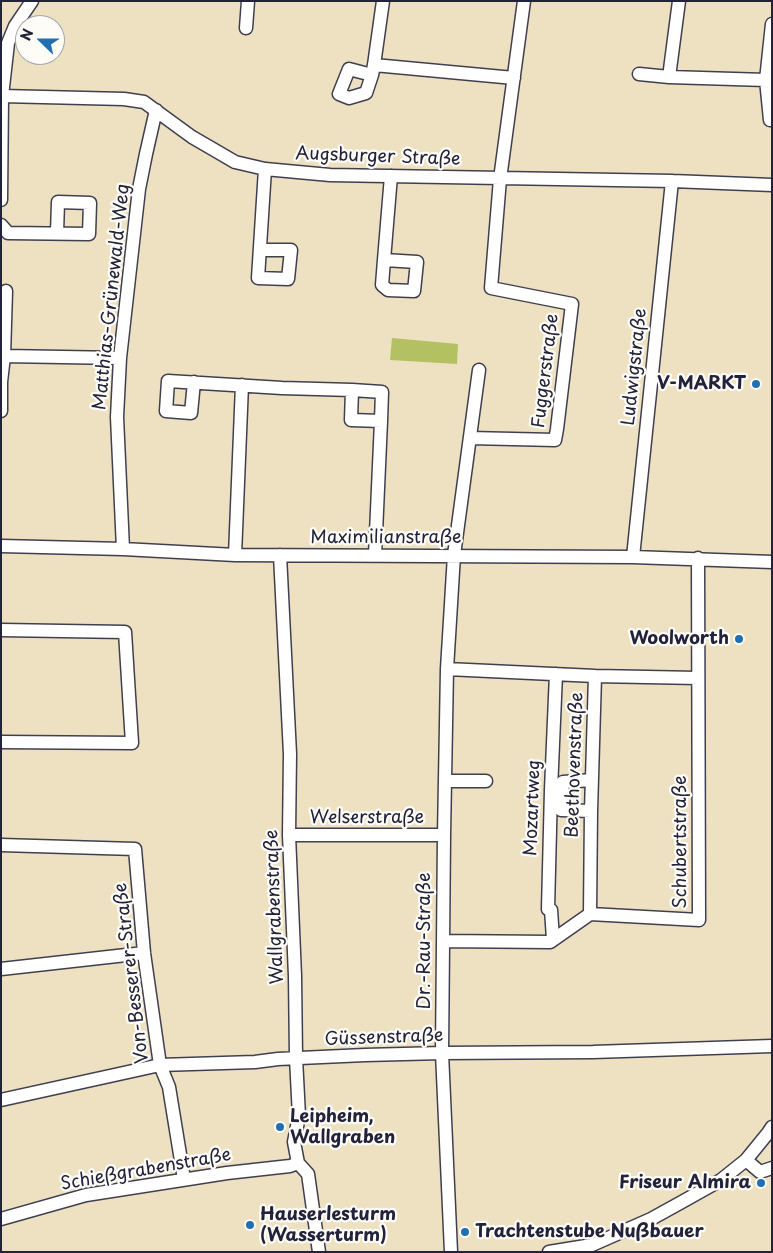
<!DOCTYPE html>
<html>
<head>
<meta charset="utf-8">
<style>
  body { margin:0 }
  #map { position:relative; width:773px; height:1253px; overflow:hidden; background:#ede1c1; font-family:"Playpen Sans",sans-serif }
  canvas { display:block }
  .frame { position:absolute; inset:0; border:2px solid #22223b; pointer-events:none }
  .north { position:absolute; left:15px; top:15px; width:50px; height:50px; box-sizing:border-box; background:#fdfcf7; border:1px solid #a5a5ac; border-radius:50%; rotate:292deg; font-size:14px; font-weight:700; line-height:20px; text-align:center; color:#22223b }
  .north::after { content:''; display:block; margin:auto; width:18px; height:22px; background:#1f6fb2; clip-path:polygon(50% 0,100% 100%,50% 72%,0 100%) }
</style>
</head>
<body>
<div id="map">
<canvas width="773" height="1253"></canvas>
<div class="frame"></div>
<div class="north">N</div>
</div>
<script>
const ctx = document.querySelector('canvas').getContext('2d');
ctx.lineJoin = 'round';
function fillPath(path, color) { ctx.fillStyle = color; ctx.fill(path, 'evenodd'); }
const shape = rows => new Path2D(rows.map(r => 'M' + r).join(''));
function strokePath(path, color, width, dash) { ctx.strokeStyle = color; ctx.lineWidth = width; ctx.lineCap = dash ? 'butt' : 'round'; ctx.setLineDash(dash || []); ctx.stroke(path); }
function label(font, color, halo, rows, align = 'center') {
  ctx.font = font + ' "Playpen Sans",sans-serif'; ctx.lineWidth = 4.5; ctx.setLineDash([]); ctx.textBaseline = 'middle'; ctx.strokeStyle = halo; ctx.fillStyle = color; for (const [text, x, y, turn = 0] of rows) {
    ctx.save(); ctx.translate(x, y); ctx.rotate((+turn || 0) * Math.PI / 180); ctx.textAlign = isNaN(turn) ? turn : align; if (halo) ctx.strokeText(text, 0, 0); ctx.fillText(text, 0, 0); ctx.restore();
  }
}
const green = shape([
  [392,338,458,344,457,364,390,360]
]);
const minor = shape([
  [246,28,248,1],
  [374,65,514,78],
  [639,74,669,77,766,80],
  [372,75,349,69,339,94,349,98,366,93,372,75,374,65,383,1],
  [669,77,679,1],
  [2,96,124,99,144,102,192,137,211,148,235,162,265,169,330,175,672,181,772,185],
  [770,120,766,80,772,24],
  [1,200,2,96,8,43,15,26,32,1],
  [1,225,8,233,89,234,90,203,58,202,57,233],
  [260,250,291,250,288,279,258,278,265,169],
  [384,260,417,262,414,291,388,290,382,285,384,260,391,176],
  [4,356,120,358],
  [194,382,191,413,166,411,168,381,282,388,352,390,351,420,381,421,375,555],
  [352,390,382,392,381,421],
  [1,411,1,382,4,356,6,291],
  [470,438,555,440,557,429,572,304,491,288,500,179,524,1],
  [1,546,123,549,235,555,633,557,772,562],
  [123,549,117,417,120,358,139,189,146,154,156,110],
  [235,555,242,385],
  [280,555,290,754,289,835,295,976,296,1058,299,1116,294,1142,298,1163,308,1174,319,1252],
  [633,557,672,181],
  [1,630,125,632,132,743,1,742],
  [447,669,595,676,591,811,590,914],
  [595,676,698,678],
  [445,781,486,781],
  [591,811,561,810,563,782,592,780],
  [289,835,444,835],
  [1,845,135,849,144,953,160,1065,169,1087,184,1179],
  [553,939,551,910,548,909,551,790,556,674],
  [443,941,550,942,590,914,699,920,698,558],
  [1,969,144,953],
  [1,1100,160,1065,255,1062,278,1059,365,1055,442,1053,593,1052,772,1046],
  [746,1160,760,1172,772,1168],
  [1,1219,86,1195,227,1173,290,1166,298,1163],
  [451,1252,442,1053,444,835,447,669,454,555,479,370],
  [549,1252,592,1245,651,1219,680,1203,721,1180,746,1160,768,1133,772,1127]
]);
const markers = [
  [756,384,5,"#1f6fb2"],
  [739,639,5,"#1f6fb2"],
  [280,1127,5,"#1f6fb2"],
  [761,1183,5,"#1f6fb2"],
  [250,1225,5,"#1f6fb2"],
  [465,1232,5,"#1f6fb2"]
];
const streetNames = [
  ["Augsburger Straße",378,157,2],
  ["Matthias-Grünewald-Weg",112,297,-84],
  ["Ludwigstraße",635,367,-84],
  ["Fuggerstraße",546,371,-83],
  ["Maximilianstraße",386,538],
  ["Beethovenstraße",575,765,-88],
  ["Mozartweg",533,808,-88],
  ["Welserstraße",367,818],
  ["Schubertstraße",681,842,-90],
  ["Wallgrabenstraße",275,907,-92],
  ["Dr.-Rau-Straße",425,941,-90],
  ["Von-Besserer-Straße",132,973,-97],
  ["Güssenstraße",384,1038,-2],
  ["Schießgrabenstraße",146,1170,-10]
];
const poiNames = [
  ["V-MARKT",746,384],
  ["Woolworth",729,639],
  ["Leipheim,",290,1117,"left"],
  ["Wallgraben",290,1138,"left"],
  ["Friseur Almira",751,1183],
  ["Hauserlesturm",260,1215,"left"],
  ["(Wasserturm)",260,1236,"left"],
  ["Trachtenstube Nußbauer",475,1232,"left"]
];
fillPath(green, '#b4c163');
strokePath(minor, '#403f4f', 15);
strokePath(minor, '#fff', 12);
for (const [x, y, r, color] of markers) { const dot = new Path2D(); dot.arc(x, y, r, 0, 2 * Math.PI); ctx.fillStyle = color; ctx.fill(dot); strokePath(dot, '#fdfcf7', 2); }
label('18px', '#22223b', '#fdfcf7', streetNames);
label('bold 18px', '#22223b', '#fdfcf7', poiNames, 'right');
</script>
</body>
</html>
